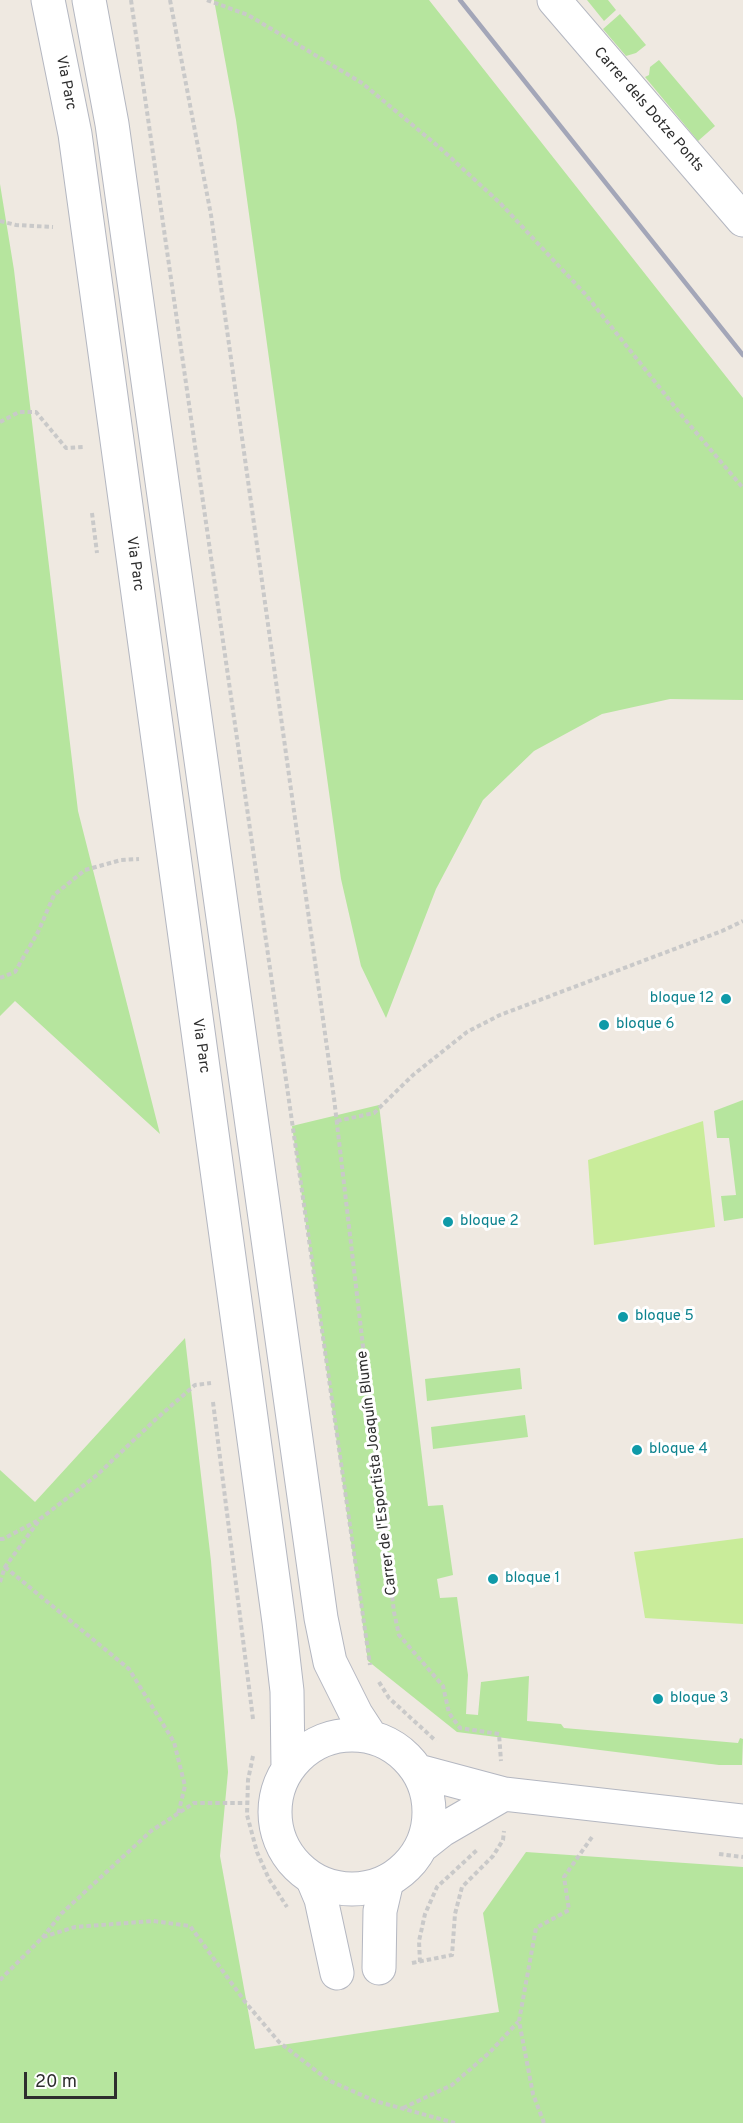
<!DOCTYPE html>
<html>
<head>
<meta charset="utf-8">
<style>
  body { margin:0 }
  #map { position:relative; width:743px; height:2123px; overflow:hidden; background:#efe9e1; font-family:Overpass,sans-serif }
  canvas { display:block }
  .scale { position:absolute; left:24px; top:2072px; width:93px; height:27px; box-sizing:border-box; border:3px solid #2e2e2e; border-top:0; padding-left:8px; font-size:18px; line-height:21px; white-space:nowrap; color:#2e2e2e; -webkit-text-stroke:4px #fff; paint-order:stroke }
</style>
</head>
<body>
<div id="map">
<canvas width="743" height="2123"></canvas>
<div class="scale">20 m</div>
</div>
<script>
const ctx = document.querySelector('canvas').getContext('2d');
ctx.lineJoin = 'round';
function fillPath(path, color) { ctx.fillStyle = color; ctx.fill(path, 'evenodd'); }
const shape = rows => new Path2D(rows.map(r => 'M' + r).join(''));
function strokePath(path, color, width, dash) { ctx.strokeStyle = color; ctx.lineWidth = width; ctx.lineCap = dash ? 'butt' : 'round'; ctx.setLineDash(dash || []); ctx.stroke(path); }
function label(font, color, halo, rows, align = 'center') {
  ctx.font = font + ' Overpass,sans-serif'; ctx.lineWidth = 6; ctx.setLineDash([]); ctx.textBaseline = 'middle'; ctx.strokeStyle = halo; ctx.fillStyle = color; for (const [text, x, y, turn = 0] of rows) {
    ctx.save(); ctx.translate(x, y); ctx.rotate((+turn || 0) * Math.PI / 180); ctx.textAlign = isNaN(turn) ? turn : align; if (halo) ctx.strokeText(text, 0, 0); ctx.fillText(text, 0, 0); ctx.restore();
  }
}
const green = shape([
  [214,0,429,0,743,398,743,700,670,699,602,714,534,751,483,800,436,889,386,1018,361,966,341,879,236,120],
  [587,0,608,0,616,10,604,21],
  [620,14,646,45,636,53,626,56,603,29],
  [659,60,715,126,698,141,645,77,649,75,650,67],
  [0,184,14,270,78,811,160,1134,15,1001,0,1016],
  [743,1100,743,1218,724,1221,721,1196,736,1195,729,1138,717,1138,714,1111],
  [379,1105,428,1506,443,1505,453,1575,437,1579,440,1598,457,1597,468,1675,466,1714,478,1715,481,1682,529,1676,527,1721,561,1724,564,1728,738,1743,740,1738,743,1739,742,1765,719,1765,457,1732,368,1661,292,1126],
  [185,1338,211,1561,228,1772,220,1856,255,2049,499,2012,483,1913,526,1852,743,1867,743,2123,0,2123,0,1470,35,1502],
  [520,1368,522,1389,427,1401,425,1379],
  [525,1415,528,1437,433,1449,431,1427]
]);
const pitch = shape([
  [703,1121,715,1227,594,1245,588,1160],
  [743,1538,743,1624,645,1618,634,1552]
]);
const path = shape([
  [131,0,370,1665],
  [170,0,211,215,334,1098,394,1612,399,1635,443,1686,449,1713,460,1728,499,1734,501,1761],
  [207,0,248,15,362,83,439,147,500,203,586,295,683,417,743,488],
  [0,221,16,225,53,227],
  [0,422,19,412,36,412,66,448,83,447],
  [92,513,97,553],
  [0,978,15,972,38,932,54,895,85,870,121,860,139,859],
  [337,1121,374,1113,413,1075,467,1032,500,1015,722,931,743,921],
  [213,1402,253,1719],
  [0,1539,3,1539,37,1521],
  [5,1567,129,1669,174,1742,185,1786,178,1814],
  [0,1582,5,1567,40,1519,97,1475,156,1419,195,1385,211,1383],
  [379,1682,389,1698,436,1741],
  [253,1756,248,1780,247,1815,257,1852,269,1879,287,1907],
  [719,1854,743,1857],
  [43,1937,75,1927,153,1921,190,1926,246,2003,279,2042,328,2080,375,2101,455,2123],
  [420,1962,419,1941,425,1914,437,1887,477,1850],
  [412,1963,452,1955,455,1914,462,1887,493,1856,503,1840,504,1831],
  [0,1980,43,1937,62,1913,151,1831,194,1803,247,1803],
  [403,2108,452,2085,489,2053,518,2022],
  [544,2123,533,2094,519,2021,536,1928,569,1910,564,1877,592,1837]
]);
const street = shape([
  [554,0,743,220],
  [313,1880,321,1899,337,1973],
  [379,1968,380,1911,387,1881]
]);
const secondary = shape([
  [48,0,75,134,279,1622,287,1691,288,1768],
  [89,0,112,124,321,1618,330,1662,356,1714,371,1737],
  '275 1812a77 77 0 1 1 154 0a77 77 0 1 1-154 0Z',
  [418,1771,504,1794,743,1821],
  [423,1845,442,1830,504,1794]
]);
const rail = shape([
  [460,0,743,355]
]);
const markers = [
  [726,999,6,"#0f9aa8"],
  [604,1025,6,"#0f9aa8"],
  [448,1222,6,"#0f9aa8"],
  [623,1317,6,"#0f9aa8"],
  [637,1450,6,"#0f9aa8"],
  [493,1579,6,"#0f9aa8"],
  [658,1699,6,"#0f9aa8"]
];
const streetNames = [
  ["Via Parc",65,83,79],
  ["Carrer dels Dotze Ponts",648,110,49],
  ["Via Parc",134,564,82],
  ["Via Parc",200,1046,82],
  ["Carrer de l'Esportista Joaquín Blume",378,1473,-97]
];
const cultureNames = [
  ["bloque 12",714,999,"right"],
  ["bloque 6",616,1025],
  ["bloque 2",460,1222],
  ["bloque 5",635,1317],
  ["bloque 4",649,1450],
  ["bloque 1",505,1579],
  ["bloque 3",670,1699]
];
fillPath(green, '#b6e59e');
fillPath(pitch, '#c9ec9a');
strokePath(street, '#b4b7c1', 35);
strokePath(secondary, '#b4b7c1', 35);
strokePath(path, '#c9c9c9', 4, [4.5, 3]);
strokePath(street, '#fff', 33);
strokePath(secondary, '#fff', 33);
strokePath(rail, '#a3a6b8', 4.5);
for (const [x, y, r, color] of markers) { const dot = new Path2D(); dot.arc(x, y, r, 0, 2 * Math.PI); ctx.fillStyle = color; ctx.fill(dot); strokePath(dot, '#fff', 2); }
label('15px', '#2e2e2e', '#fff', streetNames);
label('15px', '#0d838f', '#fff', cultureNames, 'left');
</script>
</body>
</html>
